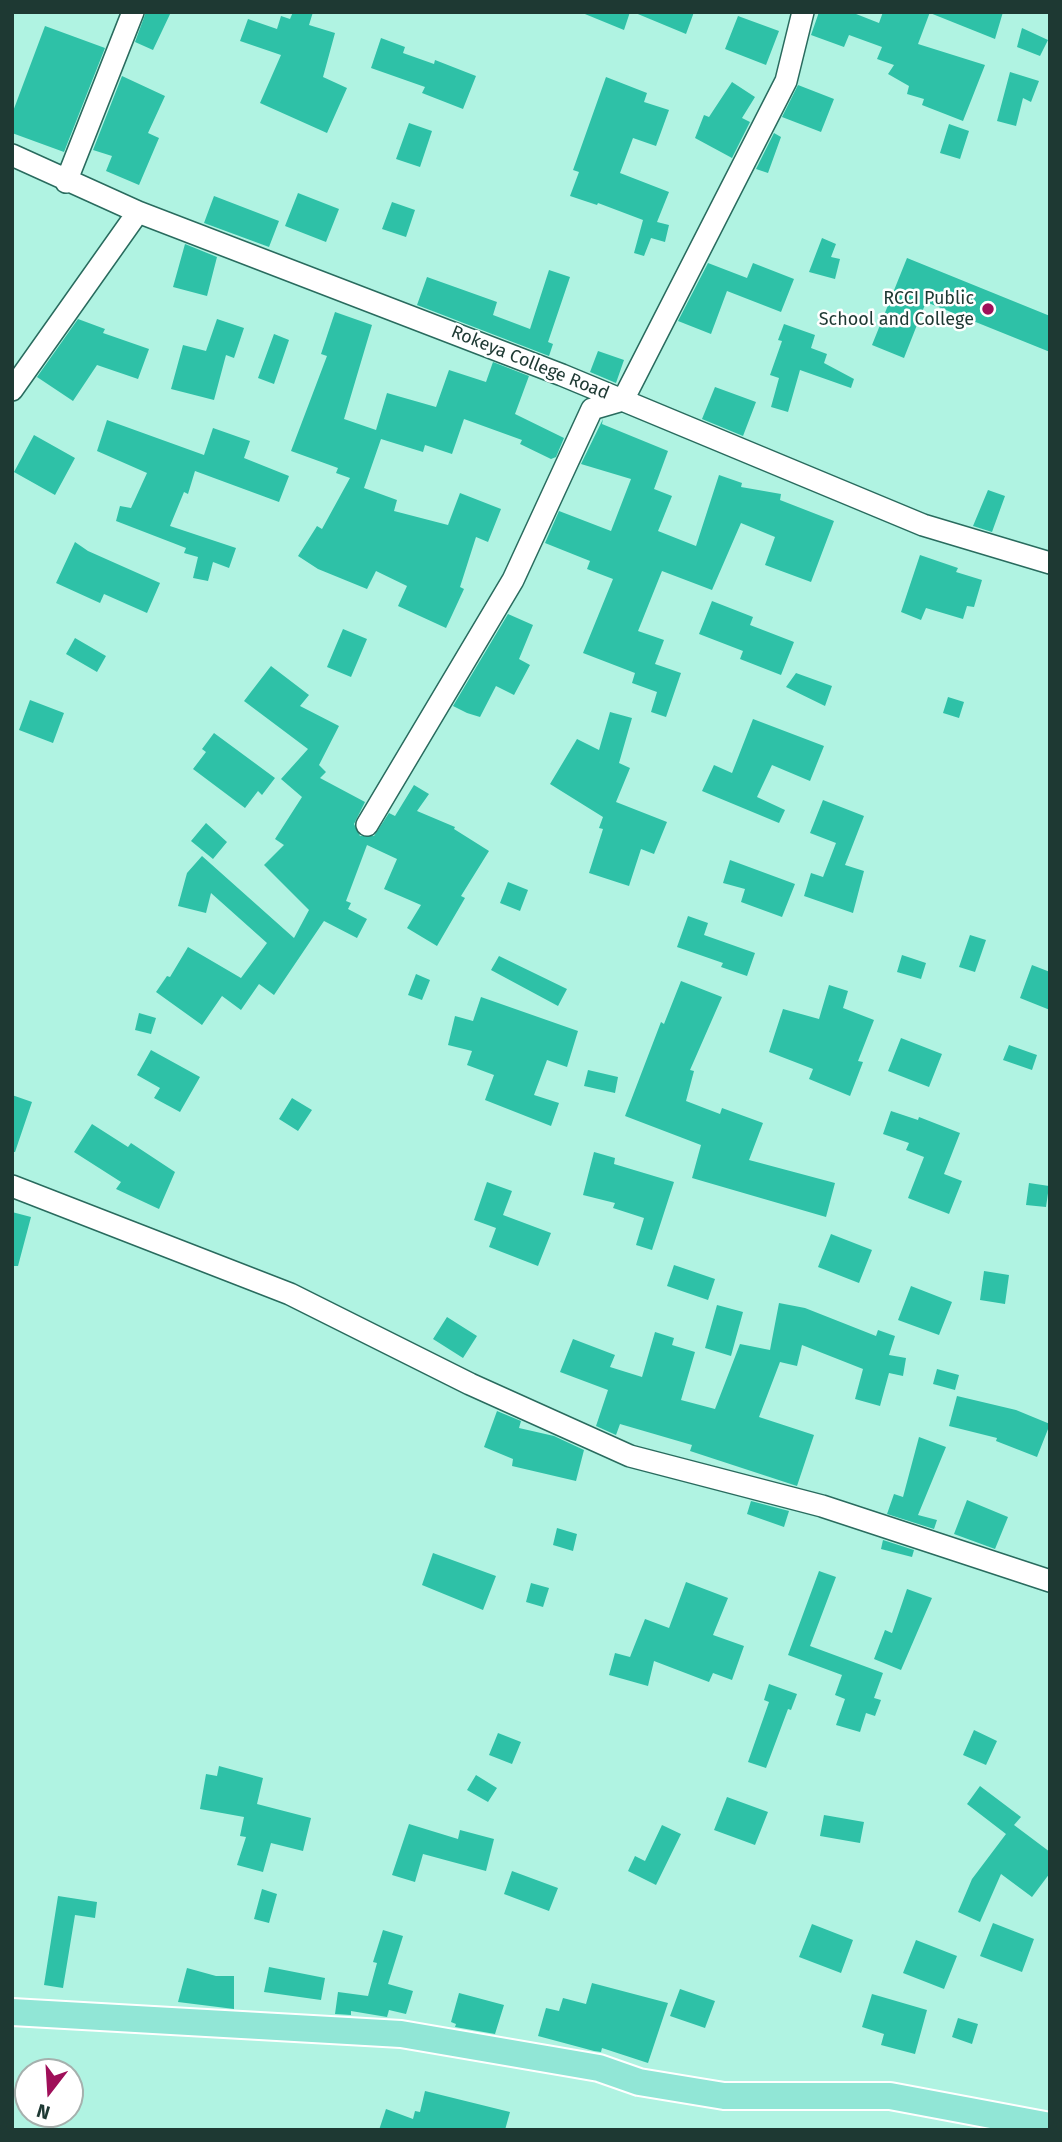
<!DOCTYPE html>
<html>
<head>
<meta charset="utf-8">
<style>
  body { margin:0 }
  #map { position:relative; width:1062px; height:2142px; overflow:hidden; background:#b0f3e2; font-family:"Fira Sans",sans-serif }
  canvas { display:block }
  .frame { position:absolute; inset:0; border:14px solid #1e3933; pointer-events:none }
  .north { position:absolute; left:14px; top:2058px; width:70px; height:70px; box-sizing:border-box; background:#fff; border:2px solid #a5b0ad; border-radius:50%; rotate:197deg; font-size:19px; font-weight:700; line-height:28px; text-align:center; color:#1e3933 }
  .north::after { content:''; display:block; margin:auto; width:24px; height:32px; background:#9f0f59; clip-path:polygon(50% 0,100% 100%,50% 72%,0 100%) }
</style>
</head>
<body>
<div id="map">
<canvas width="1062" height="2142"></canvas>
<div class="frame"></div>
<div class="north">N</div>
</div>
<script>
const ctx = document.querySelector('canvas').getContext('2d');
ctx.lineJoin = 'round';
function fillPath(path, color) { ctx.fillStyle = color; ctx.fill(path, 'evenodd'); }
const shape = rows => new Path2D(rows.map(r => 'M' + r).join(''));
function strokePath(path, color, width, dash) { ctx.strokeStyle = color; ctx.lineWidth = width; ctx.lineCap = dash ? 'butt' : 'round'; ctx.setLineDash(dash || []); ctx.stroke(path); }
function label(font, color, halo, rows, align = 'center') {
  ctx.font = font + ' "Fira Sans",sans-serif'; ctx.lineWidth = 5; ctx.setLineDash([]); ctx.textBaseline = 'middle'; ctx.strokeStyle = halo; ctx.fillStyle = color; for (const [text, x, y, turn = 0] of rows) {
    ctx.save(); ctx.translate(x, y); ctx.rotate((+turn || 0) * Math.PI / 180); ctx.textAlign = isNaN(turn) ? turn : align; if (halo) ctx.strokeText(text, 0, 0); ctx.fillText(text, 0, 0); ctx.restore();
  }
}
const building = shape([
  [146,12,171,12,153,50,135,42],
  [293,12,313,12,309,25,335,33,323,77,347,88,327,133,260,103,281,55,240,41,248,19,277,29,281,16,290,19],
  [580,12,630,12,624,30],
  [633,12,694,12,686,34],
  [819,12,851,12,879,23,883,12,930,12,918,44,985,65,963,121,922,105,924,99,907,94,909,86,888,74,894,65,877,59,882,47,849,35,844,47,811,35],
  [1003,12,995,39,930,13,930,12],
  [738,16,779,31,766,65,725,49],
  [45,26,105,48,64,152,12,133,12,114],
  [1022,28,1048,40,1040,56,1017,47],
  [381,38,405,47,403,53,434,64,435,60,476,76,463,109,422,93,425,87,371,68],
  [1010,72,1039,81,1031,102,1023,98,1016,126,997,121],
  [122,76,165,96,148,133,159,138,139,185,106,171,112,156,93,150],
  [606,77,647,93,644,102,669,110,656,146,633,138,620,173,669,192,657,222,669,225,665,242,651,238,644,256,634,253,643,220,598,203,597,205,570,196,579,172,573,170],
  [732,82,755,97,742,118,750,122,732,158,695,138,704,115,709,117],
  [798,85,834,99,821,132,782,117],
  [409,123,432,131,420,167,396,159],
  [949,124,969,131,960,159,940,153],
  [774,133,781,137,768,173,756,169],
  [298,193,339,209,326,242,285,226],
  [214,196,279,221,269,247,204,223],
  [392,202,415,210,406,237,382,229],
  [822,238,836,244,831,257,840,259,835,279,809,272],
  [185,244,217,257,207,296,173,287],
  [907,258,1050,316,1050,352,926,302,904,358,872,345],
  [708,263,747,278,753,263,794,279,781,312,727,291,711,334,678,321],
  [549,270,570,277,548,342,553,344,549,356,417,305,427,277,497,302,493,315,530,329],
  [335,312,372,325,344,419,376,430,387,393,436,407,449,370,486,382,493,362,529,376,515,414,564,438,556,457,551,459,520,444,522,440,464,419,452,454,425,445,423,452,381,439,364,488,397,500,394,511,448,525,460,493,501,509,488,542,476,537,460,587,464,589,446,628,398,606,407,586,376,571,367,589,318,569,298,556,317,526,322,529,350,478,336,473,338,468,291,451,327,356,321,354],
  [78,319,105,329,103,333,149,349,138,379,97,365,73,401,37,377],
  [217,319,244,328,234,358,226,355,214,400,171,389,183,345,206,351],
  [784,324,815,335,811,348,827,354,824,363,854,379,851,388,800,370,788,412,771,407,779,378,770,375,782,341,778,340],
  [274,334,289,340,274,384,258,378],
  [598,351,624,360,616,383,590,372],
  [715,387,756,402,743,436,702,419],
  [603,419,602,424,668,451,654,489,672,496,658,531,696,546,719,475,742,483,741,487,781,494,780,500,834,521,811,582,765,565,775,537,741,523,712,590,662,571,638,631,664,640,655,664,681,673,666,717,651,712,657,692,632,683,635,673,583,653,613,579,587,569,590,561,545,543,559,511,611,531,631,479,581,464],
  [107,420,204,455,213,428,250,441,244,458,289,476,279,502,195,471,188,494,184,492,170,526,236,548,229,568,213,562,208,581,193,578,198,557,184,553,186,548,116,521,120,506,131,508,147,473,97,451],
  [34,435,75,458,55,495,14,472],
  [988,490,1005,496,992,532,973,526],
  [75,542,88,551,160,583,147,613,104,594,100,603,56,583],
  [920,555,958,568,956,572,982,580,974,607,967,606,963,619,926,608,921,620,901,612],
  [712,601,753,617,750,625,794,642,781,675,740,659,743,651,699,634],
  [508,614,533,625,519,659,530,665,514,695,496,686,480,717,467,713,453,706],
  [343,629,367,639,351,677,327,667],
  [75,638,106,656,97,672,66,654],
  [271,666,309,695,300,706,339,726,319,765,326,772,320,778,365,802,354,824,360,836,374,836,389,813,395,816,414,785,429,794,417,811,455,827,454,829,489,851,461,896,465,898,437,946,407,928,421,905,384,889,397,859,367,845,346,901,351,903,348,909,367,919,357,938,324,921,274,995,259,984,241,1010,222,996,202,1025,156,992,167,976,170,977,188,947,241,978,267,943,211,893,206,913,178,906,187,873,202,856,294,938,309,910,264,865,284,845,275,839,302,797,281,779,308,749,244,701],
  [796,673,832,686,825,706,786,687],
  [948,697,964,702,959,718,943,713],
  [30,700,64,713,53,743,19,730],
  [610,712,632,718,619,763,630,768,616,802,667,822,654,854,641,849,629,886,589,873,603,829,599,828,603,817,550,784,577,739,599,750],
  [753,719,824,746,810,781,772,765,757,797,785,810,779,823,702,791,714,765,732,773],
  [214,733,275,778,262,795,258,791,245,808,193,769,206,752,202,749],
  [823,800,864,816,845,865,864,871,853,913,804,896,811,873,823,877,836,843,810,833],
  [206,823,227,842,213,859,191,841],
  [730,860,795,884,782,917,741,902,745,889,723,883],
  [508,882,528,890,520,911,500,903],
  [688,916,708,923,704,935,755,953,747,976,721,967,723,963,677,947],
  [970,935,986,940,975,972,959,967],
  [902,955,926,963,921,979,897,972],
  [499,956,567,989,558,1006,491,970],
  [1032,965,1050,972,1050,1010,1020,998],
  [416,974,430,980,422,1000,408,995],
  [681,981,722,997,690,1070,694,1071,686,1101,720,1114,722,1108,763,1123,749,1160,835,1183,826,1217,692,1178,701,1145,625,1116,661,1022,664,1024],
  [829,985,848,991,843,1008,874,1020,858,1061,863,1062,850,1096,809,1079,813,1069,769,1052,783,1009,819,1019],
  [481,997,578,1031,567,1067,547,1060,534,1095,559,1103,551,1126,485,1100,494,1075,467,1065,472,1051,448,1045,455,1016,473,1021],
  [139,1013,156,1018,151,1034,135,1030],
  [901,1038,942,1054,929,1087,888,1071],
  [1009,1045,1037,1055,1032,1070,1003,1060],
  [151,1050,200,1077,180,1112,154,1098,160,1088,137,1075],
  [588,1070,618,1077,615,1093,584,1086],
  [12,1095,32,1102,15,1152,12,1152],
  [292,1098,312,1110,298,1131,279,1119],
  [891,1111,918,1120,919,1117,960,1133,944,1174,962,1181,949,1214,908,1198,924,1157,906,1150,909,1143,883,1134],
  [92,1124,128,1147,131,1143,175,1172,159,1209,116,1189,121,1182,74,1152],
  [594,1152,615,1158,614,1164,674,1182,652,1250,636,1245,644,1218,613,1208,615,1203,583,1195],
  [487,1182,512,1191,503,1215,551,1233,538,1266,489,1247,496,1228,474,1220],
  [1029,1183,1049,1186,1046,1207,1026,1205],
  [12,1212,31,1217,18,1266,12,1266],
  [831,1234,872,1250,859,1283,818,1267],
  [674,1265,715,1279,708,1300,667,1286],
  [984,1271,1009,1275,1005,1304,980,1300],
  [911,1286,952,1302,939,1335,898,1320],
  [779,1303,805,1308,876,1336,878,1330,895,1336,889,1355,906,1358,903,1376,889,1373,880,1406,855,1399,863,1369,802,1345,797,1366,780,1362,759,1417,814,1435,797,1486,690,1451,692,1445,620,1424,616,1435,596,1426,608,1390,560,1372,573,1339,615,1355,610,1367,642,1377,655,1332,674,1338,672,1345,695,1352,681,1400,715,1409,740,1344,770,1350],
  [717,1305,743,1312,731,1356,705,1348],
  [447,1317,477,1336,463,1358,433,1339],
  [937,1369,959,1375,955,1390,933,1384],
  [957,1396,1016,1410,1050,1424,1037,1457,996,1441,997,1438,949,1426],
  [497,1411,521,1421,519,1428,554,1436,584,1450,576,1481,512,1466,513,1459,484,1447],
  [919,1437,946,1447,918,1515,937,1520,934,1529,887,1514,894,1494,903,1497],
  [967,1500,1008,1517,995,1549,954,1534],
  [751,1501,789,1511,784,1527,747,1514],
  [557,1528,577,1534,573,1551,553,1545],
  [883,1540,914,1550,912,1557,881,1549],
  [433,1553,496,1576,483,1610,422,1585],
  [819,1571,836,1577,810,1646,883,1673,874,1698,881,1700,875,1716,866,1713,860,1732,836,1725,845,1699,835,1695,842,1675,788,1655],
  [686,1582,728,1598,713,1635,744,1646,732,1680,713,1673,709,1682,654,1661,648,1686,609,1675,615,1653,630,1657,645,1619,669,1628],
  [531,1583,549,1588,543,1607,526,1602],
  [907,1589,932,1598,901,1670,874,1659,885,1630,892,1633],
  [769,1684,797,1694,791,1710,788,1709,766,1768,748,1762,769,1702,764,1700],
  [974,1730,997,1741,986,1765,963,1755],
  [498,1733,521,1742,512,1764,489,1755],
  [219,1766,263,1778,257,1804,311,1818,303,1851,271,1843,263,1872,237,1865,246,1837,240,1836,244,1817,200,1809,206,1774,217,1776],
  [476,1775,497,1788,488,1802,467,1790],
  [980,1786,1021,1817,1014,1825,1050,1852,1050,1873,1032,1897,1001,1874,980,1922,958,1912,972,1879,1006,1834,967,1804],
  [727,1797,768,1812,755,1845,714,1830],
  [824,1815,864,1822,860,1843,820,1836],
  [409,1824,458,1839,460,1830,494,1839,486,1871,423,1854,415,1882,392,1875],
  [662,1825,681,1834,656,1885,628,1871,635,1856,645,1861],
  [512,1871,558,1888,549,1911,504,1894],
  [262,1889,277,1894,269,1923,254,1919],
  [58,1896,97,1902,95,1918,75,1915,63,1988,44,1985],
  [993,1923,1034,1939,1022,1972,980,1956],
  [812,1924,853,1940,841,1973,799,1957],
  [383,1930,403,1936,388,1984,413,1991,406,2014,389,2010,387,2017,351,2011,351,2015,335,2014,338,1992,368,1996,377,1963,373,1962],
  [916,1940,957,1956,944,1989,903,1973],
  [269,1967,325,1978,321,2000,264,1992],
  [187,1968,216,1976,234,1976,234,2009,178,2002],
  [592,1983,668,2003,648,2063,602,2048,601,2052,594,2051,538,2036,546,2008,559,2011,563,1998,586,2004],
  [680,1989,715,2001,705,2028,670,2016],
  [459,1993,504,2005,495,2034,455,2027,456,2024,451,2022],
  [872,1994,927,2010,915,2054,881,2045,884,2034,862,2027],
  [958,2018,978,2024,972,2044,952,2037],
  [425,2091,510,2112,505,2130,379,2130,386,2109,413,2119,415,2111,420,2112]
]);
const minor = shape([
  [12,155,138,212,562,375,923,525,1050,563],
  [66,182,133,12],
  [12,390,138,212],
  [367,825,513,580,592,409,623,400,786,81,803,12],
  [12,1186,290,1294,470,1384,630,1456,822,1506,1050,1581]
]);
const major = shape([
  [12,2012,401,2034,599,2068,639,2082,724,2096,890,2096,1050,2126]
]);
const markers = [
  [988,309,7,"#9f0f59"]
];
const poiNames = [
  ["RCCI Public",974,299],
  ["School and College",974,320]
];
const streetNames = [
  ["Rokeya College Road",530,363,22]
];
fillPath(building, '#2ec1a7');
strokePath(minor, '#296b5e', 24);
strokePath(major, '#fff', 30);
strokePath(minor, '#fff', 21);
strokePath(major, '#91e6d6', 26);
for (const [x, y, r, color] of markers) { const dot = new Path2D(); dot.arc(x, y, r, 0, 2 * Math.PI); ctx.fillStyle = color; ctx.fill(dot); strokePath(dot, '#fff', 2.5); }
label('18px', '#1e3933', '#fff', poiNames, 'right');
label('18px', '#1e3933', '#fff', streetNames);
</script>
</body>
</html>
